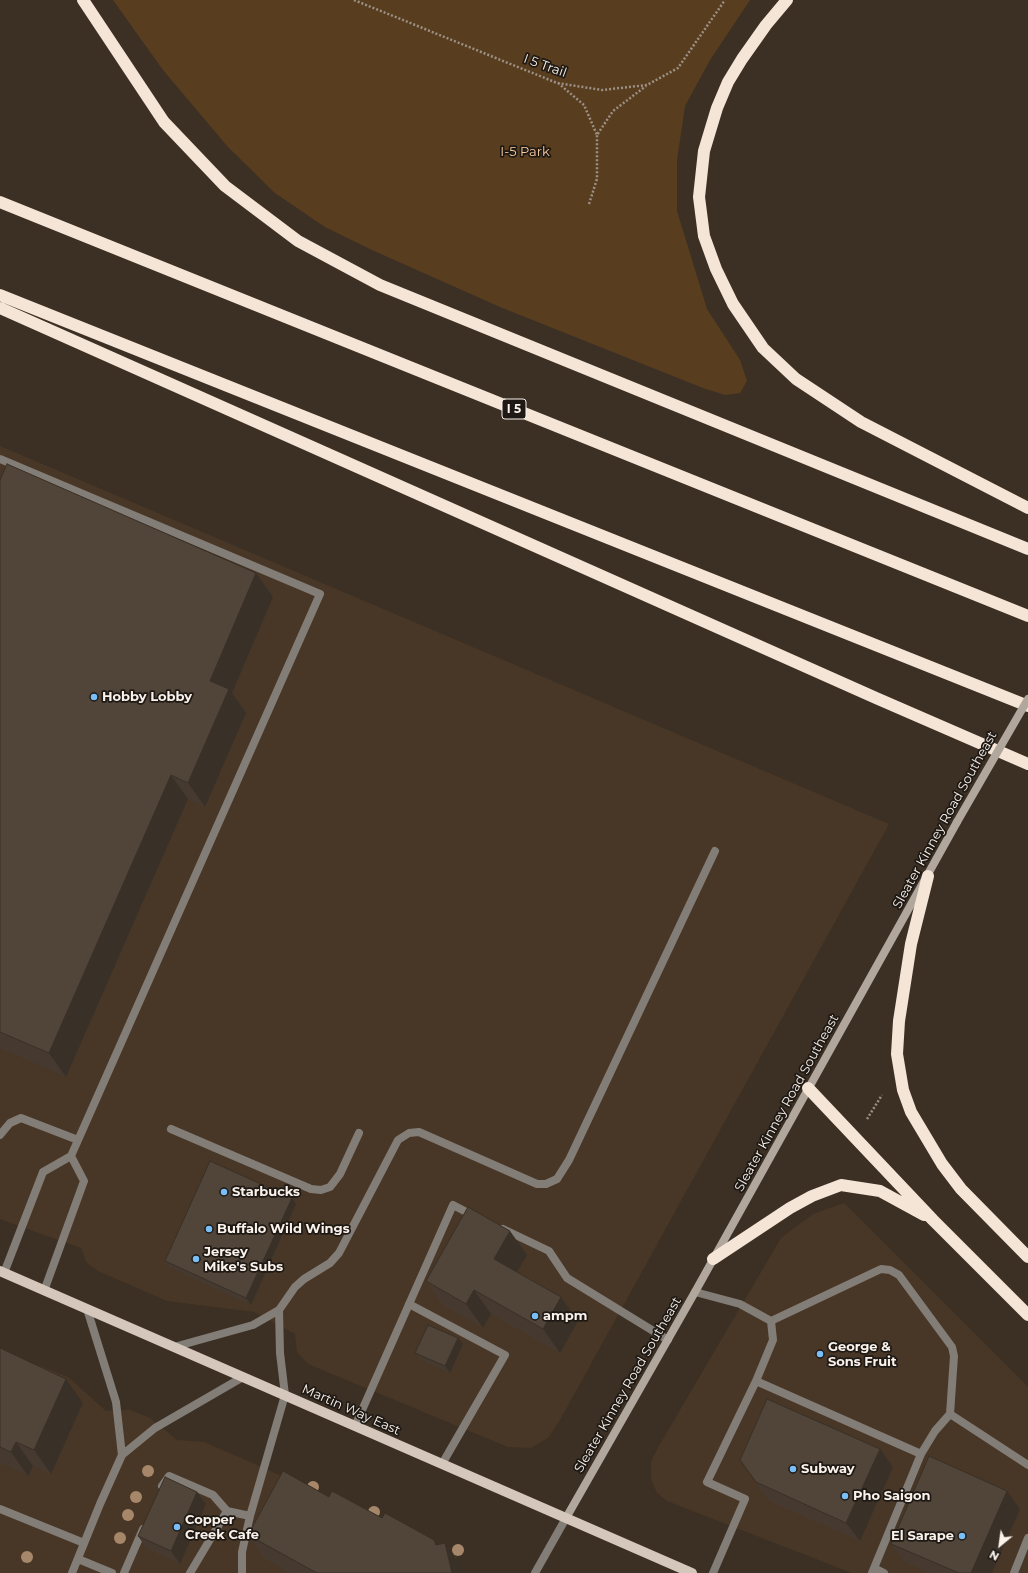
<!DOCTYPE html>
<html>
<head>
<meta charset="utf-8">
<style>
  body { margin:0 }
  #map { position:relative; width:1028px; height:1573px; overflow:hidden; background:#3c3024; font-family:Montserrat,sans-serif }
  canvas { display:block }
  .north { position:absolute; left:980px; top:1525px; width:40px; height:40px; -webkit-text-stroke:3px #1e1914; paint-order:stroke; rotate:209deg; font-size:11px; font-weight:700; line-height:16px; text-align:center; color:#faf2eb }
  .north::after { content:''; display:block; margin:auto; width:14px; height:18px; background:#faf2eb; clip-path:polygon(50% 0,100% 100%,50% 72%,0 100%) }
</style>
</head>
<body>
<div id="map">
<canvas width="1028" height="1573"></canvas>
<div class="north">N</div>
</div>
<script>
const ctx = document.querySelector('canvas').getContext('2d');
ctx.lineJoin = 'round';
function fillPath(path, color) { ctx.fillStyle = color; ctx.fill(path, 'evenodd'); }
const shape = rows => new Path2D(rows.map(r => 'M' + r).join(''));
function strokePath(path, color, width, dash) { ctx.strokeStyle = color; ctx.lineWidth = width; ctx.lineCap = dash ? 'butt' : 'round'; ctx.setLineDash(dash || []); ctx.stroke(path); }
function label(font, color, halo, rows, align = 'center') {
  ctx.font = font + ' Montserrat,sans-serif'; ctx.lineWidth = 3.5; ctx.setLineDash([]); ctx.textBaseline = 'middle'; ctx.strokeStyle = halo; ctx.fillStyle = color; for (const [text, x, y, turn = 0] of rows) {
    ctx.save(); ctx.translate(x, y); ctx.rotate((+turn || 0) * Math.PI / 180); ctx.textAlign = isNaN(turn) ? turn : align; if (halo) ctx.strokeText(text, 0, 0); ctx.fillText(text, 0, 0); ctx.restore();
  }
}
const built = shape([
  [0,446,889,824,560,1420,548,1438,531,1448,508,1447,308,1364,297,1352,295,1334,254,1312,167,1301,98,1271,86,1262,81,1248,0,1219],
  [844,1203,1028,1387,1028,1573,852,1573,667,1501,657,1493,651,1479,651,1462,660,1444,781,1238,813,1214],
  [0,1350,68,1377,106,1411,130,1410,150,1418,177,1440,204,1442,264,1468,457,1557,451,1564,455,1573,0,1573]
]);
const green = shape([
  [113,0,750,0,710,60,685,106,677,160,677,211,707,309,740,360,747,381,740,393,725,395,703,388,500,307,372,250,325,227,275,193,228,147,163,70]
]);
const path = shape([
  [354,0,557,83,602,90,647,85,678,68,725,0],
  [558,83,584,105,597,135,613,111,646,86],
  [589,204,597,179,597,135],
  [867,1119,882,1095]
]);
const service = shape([
  [0,459,320,594,71,1156],
  [171,1129,311,1189,321,1190,330,1187,340,1174,359,1133],
  [0,1135,10,1123,21,1118,78,1140],
  [503,1229,549,1251,567,1278,668,1340],
  [4,1273,43,1172,71,1156,84,1181,44,1291],
  [695,1292,740,1304,771,1321],
  [409,1304,505,1355,442,1464],
  [87,1309,116,1402,122,1455],
  [771,1321,881,1269,890,1270,899,1275,952,1347,954,1356,950,1414],
  [174,1347,253,1325,279,1310,295,1287,304,1279,330,1263,339,1253,398,1140,409,1133,419,1132,537,1184,546,1184,557,1179,569,1160,715,851],
  [756,1381,773,1340,771,1321],
  [355,1426,453,1205,474,1216],
  [162,1486,169,1476,213,1495,227,1511],
  [0,1509,84,1543],
  [78,1559,112,1573],
  [874,1568,884,1573],
  [72,1573,100,1504,122,1455,155,1428,243,1377],
  [124,1573,143,1529],
  [190,1573,227,1511,250,1516],
  [242,1573,242,1552,250,1516,285,1395,280,1353,279,1310],
  [713,1573,745,1499,707,1482,756,1381,921,1454],
  [872,1573,921,1454,935,1431,950,1414,1028,1465],
  [1014,1573,1028,1538]
]);
const tertiary = shape([
  [535,1573,566,1518]
]);
const secondary = shape([
  [566,1518,695,1292,957,822]
]);
const primary = shape([
  [0,1271,692,1573]
]);
const motorway = shape([
  [83,0,164,122,225,186,298,241,380,285,1028,549],
  [787,0,766,25,742,59,728,82,717,108,704,151,699,197,704,236,716,269,733,304,763,348,796,379,861,422,1028,508],
  [0,202,1028,616],
  [0,295,1028,706],
  [0,308,876,698,1028,764],
  [928,876,911,944,899,1021,897,1054,903,1090,911,1112,942,1164,961,1189,1028,1257],
  [808,1088,933,1220,1028,1315],
  [713,1259,790,1208,812,1196,841,1185,880,1191,924,1215]
]);
const secondaryBridge = shape([
  [957,822,1028,699]
]);
const trees = [
  [148,1471],
  [313,1487],
  [136,1497],
  [374,1512],
  [128,1515],
  [120,1538],
  [458,1550],
  [27,1557]
];
const wall = shape([
  [0,480,256,573,273,597,232,693,246,713,205,807,188,799,66,1077,0,1048],
  [292,1198,296,1204,251,1305,170,1268,165,1261],
  [527,1255,517,1272,561,1297,578,1321,560,1353,491,1314,483,1328,443,1305,426,1281],
  [463,1344,450,1373,420,1360,415,1353],
  [0,1348,83,1403,51,1474,33,1466,28,1476,0,1463],
  [880,1449,893,1467,860,1541,769,1501,740,1460],
  [1007,1491,1020,1509,992,1573,929,1573,905,1562,891,1544],
  [197,1492,206,1504,180,1564,147,1549,138,1536],
  [329,1497,382,1518,437,1545,445,1543,461,1567,463,1573,290,1573,265,1559,248,1535]
]);
const shadedWall = shape([
  [256,573,273,597,232,693,246,713,205,807,188,783,210,681],
  [171,775,188,799,66,1077,49,1053],
  [292,1198,296,1204,251,1305,246,1298],
  [510,1231,527,1255,511,1283,494,1259],
  [474,1290,491,1314,483,1328,466,1304],
  [561,1297,578,1321,560,1353,543,1329],
  [458,1338,463,1344,450,1373,445,1366],
  [66,1379,83,1403,51,1474,34,1450],
  [16,1442,33,1466,28,1476,11,1452],
  [880,1449,893,1467,860,1541,846,1523],
  [1007,1491,1020,1509,992,1573,971,1573],
  [197,1492,206,1504,180,1564,171,1551],
  [434,1540,450,1562,445,1543,461,1567,463,1573,452,1573,436,1545]
]);
const building = shape([
  [7,464,256,573,210,681,229,689,188,783,171,775,49,1053,0,1032,0,480,7,464],
  [210,1161,292,1198,246,1298,165,1261,210,1161],
  [468,1207,510,1231,494,1259,561,1297,543,1329,474,1290,466,1304,426,1281,468,1207],
  [428,1325,458,1338,445,1366,415,1353,428,1325],
  [0,1348,66,1379,34,1450,16,1442,11,1452,0,1447,0,1348],
  [767,1399,880,1449,846,1523,756,1482,740,1460,767,1399],
  [929,1456,1007,1491,971,1573,959,1573,891,1544,929,1456],
  [283,1471,329,1497,332,1491,382,1518,385,1513,434,1540,436,1545,445,1543,452,1573,317,1573,248,1535,283,1471],
  [165,1477,197,1492,171,1551,138,1536,165,1477]
]);
const markers = [
  [94,697,4,"#7abef8"],
  [224,1192,4,"#7abef8"],
  [209,1229,4,"#7abef8"],
  [196,1259,4,"#7abef8"],
  [535,1316,4,"#7abef8"],
  [820,1354,4,"#7abef8"],
  [793,1469,4,"#7abef8"],
  [845,1496,4,"#7abef8"],
  [177,1527,4,"#7abef8"],
  [962,1536,4,"#7abef8"]
];
const shields = [
  [514,409,24]
];
const shieldNames = [
  ["I 5",514,409]
];
const streetNames = [
  ["I 5 Trail",545,66,20],
  ["Sleater Kinney Road Southeast",945,820,-61],
  ["Sleater Kinney Road Southeast",787,1103,-61],
  ["Sleater Kinney Road Southeast",628,1385,-60],
  ["Martin Way East",351,1410,24]
];
const parkNames = [
  ["I-5 Park",525,152]
];
const poiNames = [
  ["Hobby Lobby",102,697],
  ["Starbucks",232,1192],
  ["Buffalo Wild Wings",217,1229],
  ["Jersey",204,1252],
  ["Mike's Subs",204,1267],
  ["ampm",543,1316],
  ["George &",828,1347],
  ["Sons Fruit",828,1362],
  ["Subway",801,1469],
  ["Pho Saigon",853,1496],
  ["Copper",185,1520],
  ["Creek Cafe",185,1535],
  ["El Sarape",954,1536,"right"]
];
fillPath(built, '#483726');
fillPath(green, '#593d1f');
strokePath(path, '#9b9187', 2.5, [2, 2]);
strokePath(service, '#837d77', 8);
strokePath(tertiary, '#837d77', 8);
strokePath(secondary, '#b1a79d', 8);
strokePath(primary, '#d5c7bb', 10);
strokePath(motorway, '#f5e5d6', 12);
strokePath(secondaryBridge, '#b1a79d', 8);
ctx.fillStyle = '#a68769';
for (const [x, y] of trees) { ctx.beginPath(); ctx.arc(x, y, 6, 0, 2 * Math.PI); ctx.fill(); }
fillPath(wall, '#463a30');
fillPath(shadedWall, '#393027');
fillPath(building, '#514438');
strokePath(building, '#393027', 1);
for (const [x, y, r, color] of markers) { const dot = new Path2D(); dot.arc(x, y, r, 0, 2 * Math.PI); ctx.fillStyle = color; ctx.fill(dot); strokePath(dot, '#1e1914', 1.5); }
for (const [x, y, w] of shields) { const box = new Path2D(); box.roundRect(x - w / 2, y - 10, w, 20, 3); ctx.fillStyle = '#1e1914'; ctx.fill(box); strokePath(box, '#faf2eb', 1); }
label('bold 12px', '#faf2eb', null, shieldNames);
label('13px', '#faf2eb', '#1e1914', streetNames);
label('13px', '#fccea2', '#1e1914', parkNames);
label('bold 13px', '#faf2eb', '#1e1914', poiNames, 'left');
</script>
</body>
</html>
